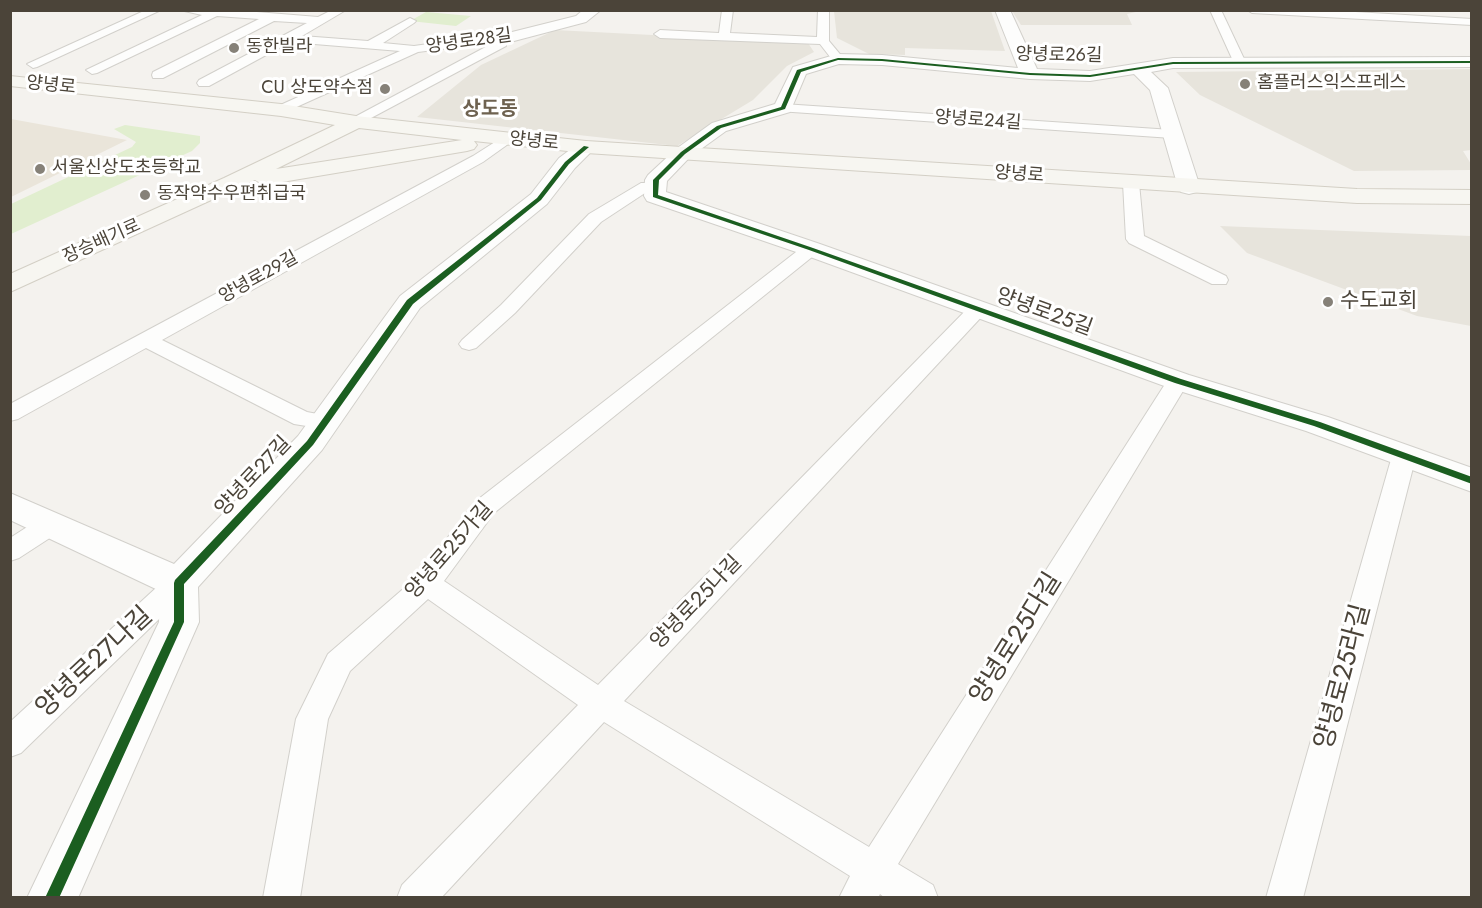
<!DOCTYPE html>
<html>
<head>
<meta charset="utf-8">
<style>
  body { margin:0 }
  #map { position:relative; width:1482px; height:908px; overflow:hidden; background:#f4f2ee; font-family:Jost,sans-serif }
  canvas { display:block }
  .frame { position:absolute; inset:0; border:12px solid #4b4439; pointer-events:none }
</style>
</head>
<body>
<div id="map">
<canvas width="1482" height="908"></canvas>
<div class="frame"></div>
</div>
<script>
const ctx = document.querySelector('canvas').getContext('2d');
ctx.lineJoin = 'round';
function fillPath(path, color) { ctx.fillStyle = color; ctx.fill(path, 'evenodd'); }
const shape = rows => new Path2D(rows.map(r => 'M' + r).join(''));
function strokePath(path, color, width, dash) { ctx.strokeStyle = color; ctx.lineWidth = width; ctx.lineCap = dash ? 'butt' : 'round'; ctx.setLineDash(dash || []); ctx.stroke(path); }
function label(font, color, halo, rows, align = 'center') {
  ctx.font = font + ' Jost,"Noto Sans KR",sans-serif'; ctx.lineWidth = 6; ctx.setLineDash([]); ctx.textBaseline = 'middle'; ctx.strokeStyle = halo; ctx.fillStyle = color; for (const [text, x, y, turn = 0] of rows) {
    ctx.save(); ctx.translate(x, y); ctx.rotate((+turn || 0) * Math.PI / 180); ctx.textAlign = isNaN(turn) ? turn : align; if (halo) ctx.strokeText(text, 0, 0); ctx.fillText(text, 0, 0); ctx.restore();
  }
}
const residential = shape([
  [834,11,991,11,1005,51,905,48,905,55,869,54,837,38],
  [1012,11,1140,11,1127,14,1132,25,1021,25],
  [555,30,808,43,814,52,787,66,753,100,677,146,417,117,481,65],
  [1471,69,1471,150,1463,151,1471,164,1471,170,1354,171,1200,95,1176,72],
  [1220,226,1471,236,1471,326,1417,316,1247,253]
]);
const education = shape([
  [11,119,127,140,11,197]
]);
const green = shape([
  [426,12,471,16,456,26,410,21],
  [125,125,200,136,200,143,192,151,11,234,11,204,132,147,136,142,114,129]
]);
const service = shape([
  [146,10,161,10,37,67,33,68,27,64,146,10],
  [180,10,232,10,318,17,332,10,346,10,302,36,368,41,410,18,416,21,414,23,383,43,414,46,514,32,520,36,518,38,506,41,506,46,356,126,349,122,351,119,495,42,418,52,281,114,274,110,276,107,400,51,290,42,209,86,199,86,197,83,199,80,307,23,274,21,163,78,153,78,152,75,153,72,259,19,217,16,97,73,92,74,86,70,202,15,180,10],
  [722,10,733,10,730,33,817,37,818,10,829,10,829,41,844,59,838,63,834,62,820,44,660,38,654,34,660,30,719,33,722,10],
  [1210,10,1221,10,1246,63,1244,66,1240,67,1234,63,1210,10],
  [1247,10,1322,10,1472,19,1472,25,1252,13,1247,10],
  [783,104,1172,130,1179,134,1172,138,778,111,776,108,783,104],
  [506,135,511,136,513,139,511,142,483,162,162,340,307,412,333,417,337,422,333,427,325,429,294,424,146,348,18,419,10,421,10,404,473,156,506,135],
  [1131,178,1139,183,1144,236,1226,276,1228,280,1226,284,1212,284,1129,243,1126,239,1123,183,1131,178],
  [641,183,656,183,664,188,662,191,645,193,601,222,515,313,476,348,469,350,462,348,459,344,462,340,501,305,589,214,641,183],
  [811,244,817,245,820,249,817,253,494,513,444,581,598,685,972,304,986,304,989,308,986,312,624,701,869,847,1167,381,1170,376,1178,374,1186,376,1189,381,898,864,933,885,938,898,885,898,880,894,878,898,839,898,850,876,604,722,441,898,397,898,402,885,578,705,428,599,350,671,328,719,300,898,263,898,296,719,328,654,417,577,476,501,805,245,811,244],
  [1404,448,1413,450,1416,456,1303,898,1266,898,1392,456,1395,450,1404,448],
  [50,516,59,518,63,525,59,532,19,558,10,561,10,538,41,518,50,516],
  [179,572,189,576,193,583,189,590,21,753,10,757,10,722,169,576,179,572]
]);
const minor = shape([
  [583,10,601,10,586,22,514,41,506,36,508,33,576,16,583,10],
  [995,10,1010,10,1037,69,1090,71,1173,58,1472,57,1472,67,1173,68,1151,72,1168,88,1200,187,1197,192,1189,194,1181,192,1178,187,1150,90,1134,74,1090,81,1030,79,882,65,839,64,806,74,790,112,726,131,690,157,667,181,666,192,820,244,1189,375,1328,417,1472,468,1472,492,1306,431,1167,387,802,254,647,201,644,196,645,180,648,175,676,149,712,123,775,104,793,67,838,54,882,55,1018,68,995,10],
  [586,141,593,143,596,147,575,168,547,204,420,308,322,450,198,587,199,622,78,898,27,898,159,622,160,591,10,520,10,493,174,564,298,436,400,296,531,194,559,158,579,143,586,141]
]);
const secondary = shape([
  [10,76,281,104,356,116,586,141,1357,189,1472,190,1472,204,1357,203,586,153,474,141,477,145,474,149,467,151,264,185,255,180,10,292,10,274,224,178,335,125,281,116,10,86,10,76],
  [359,128,462,140,276,169,359,128]
]);
const cycleway = shape([
  [838,58,882,59,1030,73,1090,75,1173,62,1472,61,1472,63,1173,64,1090,77,1030,75,882,61,838,60,801,72,785,109,721,128,685,154,659,180,658,195,813,248,1181,379,1320,422,1472,477,1472,484,1314,426,1175,383,809,250,653,197,653,180,681,152,717,126,781,107,797,70,838,58],
  [584,146,589,147,569,164,541,200,413,304,313,445,184,584,184,622,59,898,45,898,174,622,174,583,175,580,307,441,407,300,537,198,565,162,584,146]
]);
const markers = [
  [234,48,6,"#868178"],
  [1245,84,6,"#868178"],
  [385,89,6,"#868178"],
  [40,169,6,"#868178"],
  [145,195,6,"#868178"],
  [1328,302,6,"#868178"]
];
const farStreetnames = [
  ["양녕로28길",469,42,-8],
  ["양녕로26길",1059,56,1],
  ["양녕로",51,86,6],
  ["양녕로24길",978,121,4],
  ["양녕로",534,142,6],
  ["양녕로",1019,175,4],
  ["장승배기로",102,242,-24],
  ["양녕로29길",259,278,-29]
];
const farPoinames = [
  ["동한빌라",246,48],
  ["홈플러스익스프레스",1257,84],
  ["CU 상도약수점",373,89,"right"],
  ["서울신상도초등학교",52,169],
  ["동작약수우편취급국",157,195]
];
const farQuarternames = [
  ["상도동",490,110]
];
const poiNames = [
  ["수도교회",1340,302]
];
const streetNames = [
  ["양녕로25길",1044,313,20],
  ["양녕로27길",254,477,-47],
  ["양녕로25가길",450,551,-49],
  ["양녕로25나길",697,603,-46]
];
const nearStreetnames = [
  ["양녕로25다길",1017,639,-58],
  ["양녕로27나길",95,663,-43],
  ["양녕로25라길",1344,677,-75]
];
fillPath(residential, '#e7e4dc');
fillPath(education, '#eae5da');
fillPath(green, '#e1eecf');
strokePath(service, '#d2d0cb', 2);
strokePath(minor, '#d2d0cb', 2);
strokePath(secondary, '#d3cfc5', 2);
fillPath(service, '#fdfdfc');
fillPath(minor, '#fdfdfc');
fillPath(secondary, '#f7f6f1');
fillPath(cycleway, '#1b5e20');
for (const [x, y, r, color] of markers) { const dot = new Path2D(); dot.arc(x, y, r, 0, 2 * Math.PI); ctx.fillStyle = color; ctx.fill(dot); strokePath(dot, '#fff', 2); }
label('18px', '#4b4439', '#fff', farStreetnames);
label('18px', '#4b4439', '#fff', farPoinames, 'left');
label('bold 20px', '#6e6250', '#fff', farQuarternames);
label('21px', '#4b4439', '#fff', poiNames, 'left');
label('21px', '#4b4439', '#fff', streetNames);
label('26px', '#4b4439', '#fff', nearStreetnames);
</script>
</body>
</html>
